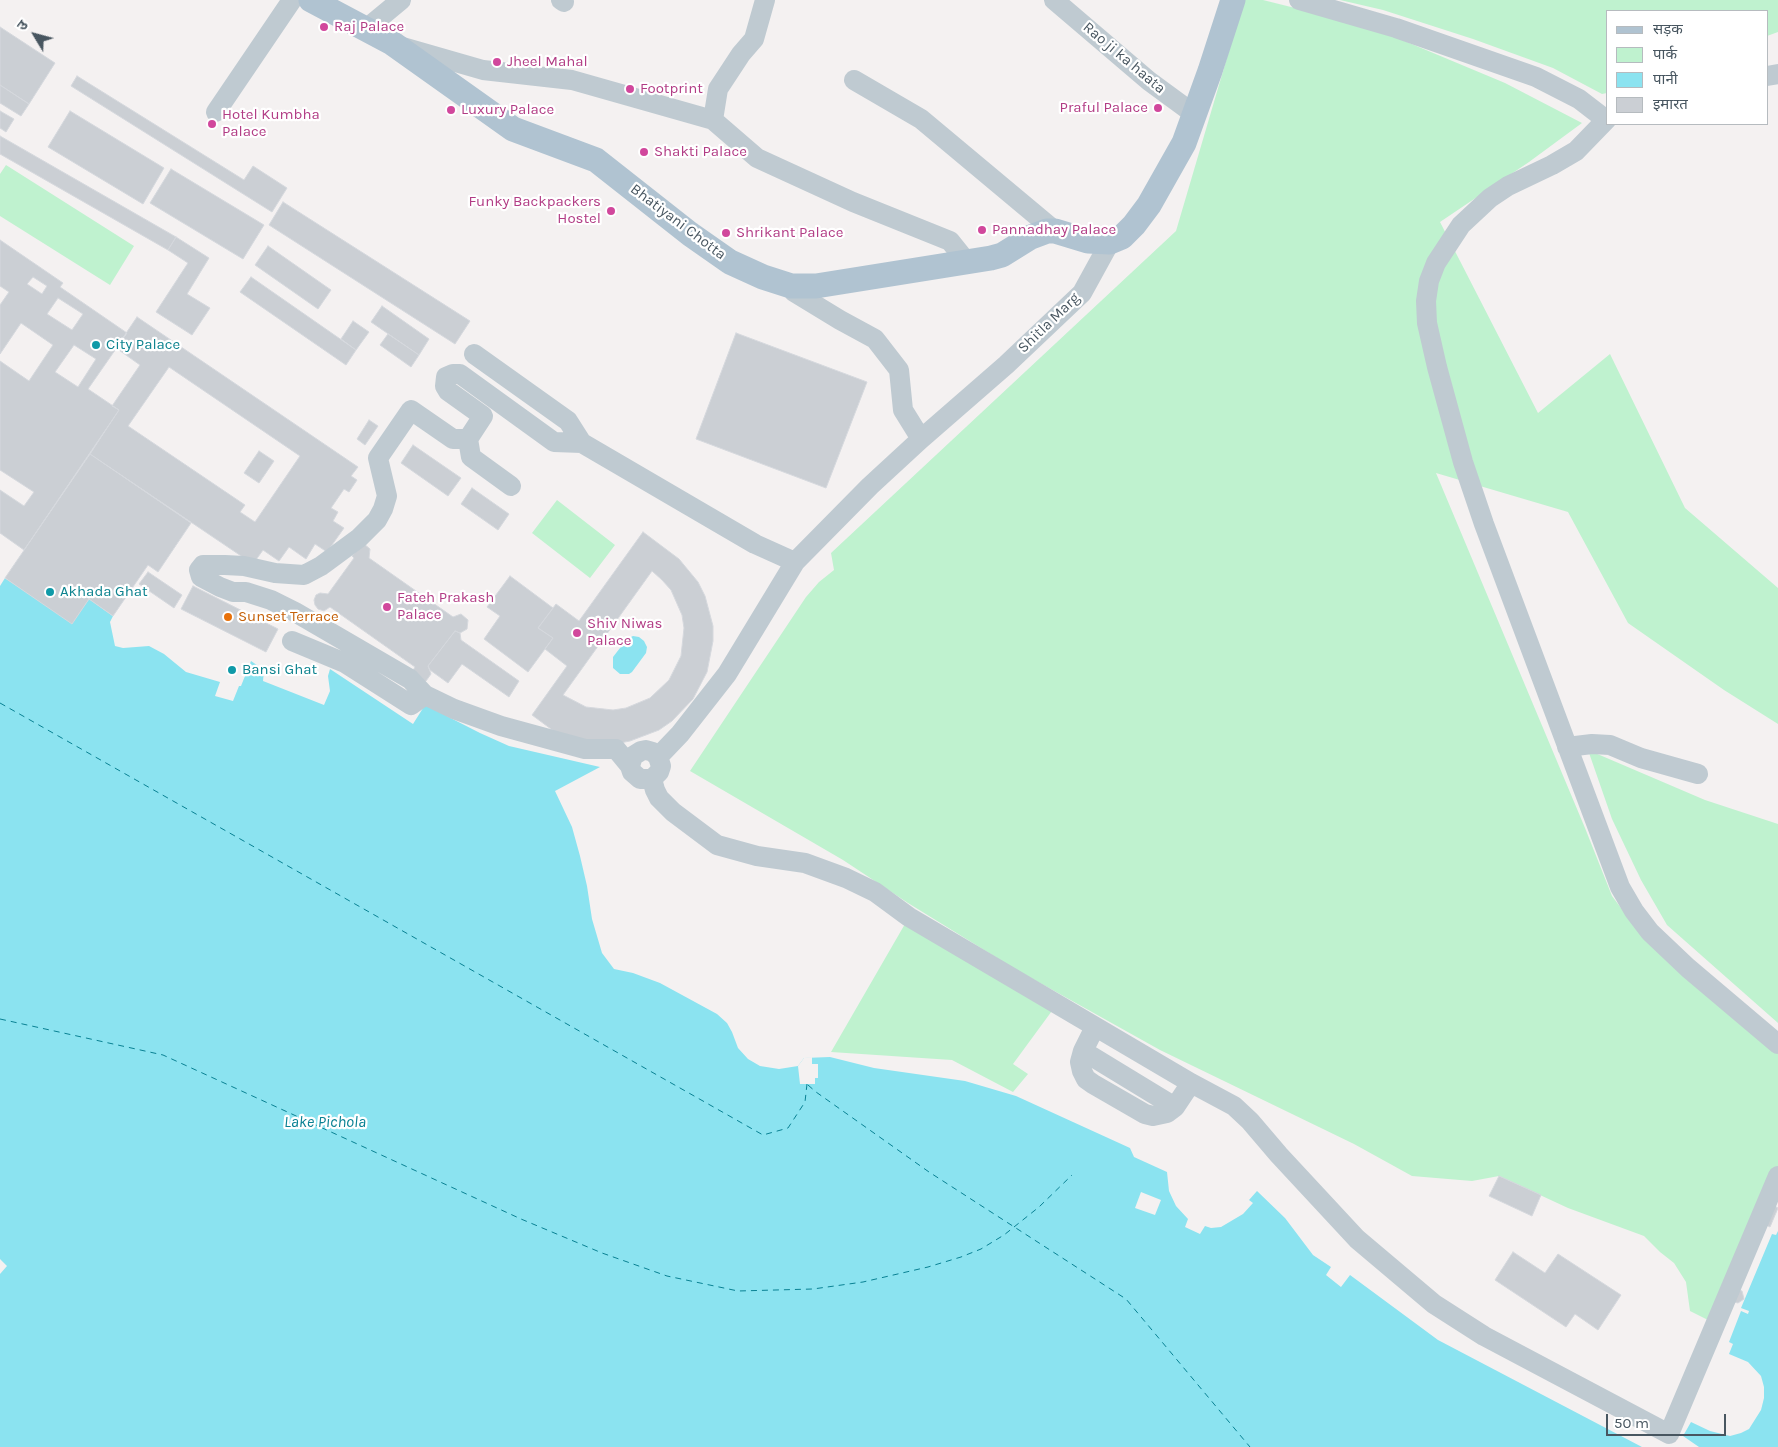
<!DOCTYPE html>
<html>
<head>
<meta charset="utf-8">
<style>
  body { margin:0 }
  #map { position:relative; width:1778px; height:1447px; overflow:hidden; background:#f4f1f1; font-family:Karla,"Noto Sans Devanagari",sans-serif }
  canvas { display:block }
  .legend { position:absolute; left:1606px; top:10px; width:162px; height:115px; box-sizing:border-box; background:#fff; border:1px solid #b6bbbf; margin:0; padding:6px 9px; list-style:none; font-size:15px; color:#485660 }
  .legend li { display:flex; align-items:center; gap:10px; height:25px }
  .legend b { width:25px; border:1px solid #b6bbbf }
  .north { position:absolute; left:10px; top:10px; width:50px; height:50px; -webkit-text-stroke:4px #fff; paint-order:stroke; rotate:307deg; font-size:14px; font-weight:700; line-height:20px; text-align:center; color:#485660 }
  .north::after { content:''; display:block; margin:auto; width:18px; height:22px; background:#485660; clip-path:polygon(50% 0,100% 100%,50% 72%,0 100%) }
  .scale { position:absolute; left:1606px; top:1414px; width:120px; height:22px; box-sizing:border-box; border:2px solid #485660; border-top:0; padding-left:6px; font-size:15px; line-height:18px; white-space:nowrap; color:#485660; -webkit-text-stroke:4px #fff; paint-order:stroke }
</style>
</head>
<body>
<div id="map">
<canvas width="1778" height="1447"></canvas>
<ul class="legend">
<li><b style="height:6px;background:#b0c3d1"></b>सड़क</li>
<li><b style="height:14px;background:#bff2cf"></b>पार्क</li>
<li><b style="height:14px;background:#8be3f0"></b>पानी</li>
<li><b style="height:14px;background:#cbcfd4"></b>इमारत</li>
</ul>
<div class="north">उ</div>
<div class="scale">50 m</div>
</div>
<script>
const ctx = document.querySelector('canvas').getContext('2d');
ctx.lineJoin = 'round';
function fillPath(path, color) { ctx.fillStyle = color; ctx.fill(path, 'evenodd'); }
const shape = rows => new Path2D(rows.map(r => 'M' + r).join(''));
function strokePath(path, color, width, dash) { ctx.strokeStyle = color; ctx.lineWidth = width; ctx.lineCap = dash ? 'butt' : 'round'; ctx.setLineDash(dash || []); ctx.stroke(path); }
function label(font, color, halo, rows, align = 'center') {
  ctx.font = font + ' Karla,sans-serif'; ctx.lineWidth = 4.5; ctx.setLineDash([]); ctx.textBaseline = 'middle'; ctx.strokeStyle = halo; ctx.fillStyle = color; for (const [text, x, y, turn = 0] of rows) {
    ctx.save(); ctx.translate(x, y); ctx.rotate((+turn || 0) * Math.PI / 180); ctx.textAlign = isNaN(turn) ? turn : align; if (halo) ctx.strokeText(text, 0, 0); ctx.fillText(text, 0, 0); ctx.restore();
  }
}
const green = shape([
  [1244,0,1263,0,1371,27,1505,83,1582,123,1529,162,1440,222,1538,413,1610,354,1685,508,1778,588,1778,724,1724,690,1628,623,1568,512,1436,473,1585,828,1612,896,1636,928,1672,965,1778,1054,1778,1177,1714,1323,1690,1311,1686,1282,1674,1263,1660,1252,1644,1236,1568,1208,1499,1176,1472,1181,1412,1176,1354,1144,1160,1050,1015,969,908,903,843,860,690,771,806,597,819,582,834,570,831,553,1176,231],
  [1340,0,1778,0,1778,32,1767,36,1767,11,1607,11,1607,93,1602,94,1553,68,1473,39,1383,10],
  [6,165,134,246,110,285,0,216,0,174],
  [557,500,615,545,590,578,532,533],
  [1588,750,1705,800,1778,824,1778,1023,1667,925,1641,880,1612,819],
  [909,917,1057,1004,1013,1064,1028,1074,1013,1092,952,1060,831,1052]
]);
const water = shape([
  [5,578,72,623,89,599,113,616,110,622,115,646,123,648,149,646,164,654,186,672,220,682,215,696,233,701,239,686,241,686,251,661,264,670,263,681,324,705,330,691,328,676,330,669,413,724,425,705,480,733,509,746,600,767,555,791,572,827,580,856,587,886,592,919,602,953,614,969,633,973,660,983,717,1014,727,1023,732,1032,738,1048,748,1059,760,1066,779,1069,798,1066,804,1058,830,1057,874,1068,965,1081,1016,1096,1130,1148,1134,1157,1167,1172,1169,1191,1176,1206,1188,1219,1185,1227,1200,1234,1205,1226,1211,1228,1221,1227,1243,1214,1253,1203,1249,1200,1257,1191,1285,1218,1313,1255,1331,1267,1326,1275,1341,1287,1350,1275,1438,1340,1642,1447,0,1447,0,1274,7,1266,0,1259,0,586],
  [633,636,639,637,644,641,647,647,646,653,632,672,629,674,620,674,613,668,613,657,627,639],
  [1778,1231,1778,1447,1699,1447,1683,1436,1691,1422,1710,1431,1730,1436,1741,1433,1749,1429,1761,1410,1764,1398,1764,1387,1761,1376,1748,1362,1729,1354,1733,1344,1729,1342,1741,1311,1748,1314,1749,1311,1741,1308,1772,1234,1776,1235]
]);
const pier = shape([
  [812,1057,812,1064,818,1064,818,1078,815,1078,815,1084,800,1084,798,1066,804,1058],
  [1141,1192,1161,1200,1155,1215,1135,1208]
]);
const ferry = shape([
  [0,703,763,1135,788,1128,805,1102,807,1084],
  [0,1019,163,1055,521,1219,602,1253,667,1276,738,1291,813,1289,863,1282,928,1267,961,1257,981,1249,1004,1235,1039,1207,1072,1175],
  [808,1085,816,1092,929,1172,1126,1299,1250,1447]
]);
const building = shape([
  [0,27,55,63,29,104,0,85,0,27],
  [77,76,244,180,253,166,287,188,272,212,71,86,77,76],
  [0,85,29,104,21,116,0,103,0,85],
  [0,111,14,119,6,132,0,128,0,111],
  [70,111,164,168,143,204,48,147,70,111],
  [0,136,176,237,168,250,0,154,0,136],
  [171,169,264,225,243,259,150,203,171,169],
  [283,202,470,321,455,344,269,225,283,202],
  [176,237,209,258,187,294,210,308,192,335,156,312,188,263,168,250,176,237],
  [0,240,63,283,60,287,127,333,88,389,119,410,24,550,0,533,0,490,24,506,34,492,0,470,0,361,29,381,53,345,21,323,0,354,0,305,9,292,0,286,0,240],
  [33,277,47,286,42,294,27,284,33,277],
  [58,298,83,314,72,330,47,314,58,298],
  [74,345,96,359,78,387,55,372,74,345],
  [268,246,331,290,318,309,255,265,268,246],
  [251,277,356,350,346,365,240,292,251,277],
  [382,306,429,339,419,355,371,322,382,306],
  [137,317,358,467,351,476,357,480,349,492,344,489,331,508,338,512,333,521,344,528,327,552,315,544,306,559,289,547,279,561,263,550,253,564,90,454,119,410,112,406,140,365,116,348,137,317],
  [169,367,300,456,255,522,240,512,245,505,128,426,169,367],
  [353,321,369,332,356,350,341,339,353,321],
  [736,333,867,382,826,488,696,439,736,333],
  [388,334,419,355,411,367,380,345,388,334],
  [369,420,378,426,365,445,357,439,369,420],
  [413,445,461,478,448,496,401,463,413,445],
  [259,451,274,461,259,483,244,473,259,451],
  [90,454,191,523,158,572,148,565,113,616,89,599,72,624,5,578,90,454],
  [472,488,509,514,498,530,461,504,472,488],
  [643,532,679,559,698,582,705,596,713,626,713,641,707,672,693,699,672,721,659,730,630,741,615,744,570,738,555,732,532,715,567,666,545,649,553,638,538,628,556,604,579,621,643,532],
  [652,571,662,580,671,590,682,615,684,628,681,656,669,680,650,698,626,708,613,710,586,707,563,695,652,571],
  [363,543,370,549,369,558,453,617,461,614,468,620,467,629,460,633,455,631,428,666,431,674,426,681,422,682,412,672,415,667,330,607,324,611,318,609,315,605,314,600,316,595,320,593,328,594,354,558,352,556,363,543],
  [148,572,182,595,174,608,139,584,148,572],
  [510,576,553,608,538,628,553,638,528,672,484,639,500,616,487,607,510,576],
  [193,586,278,629,266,652,181,609,193,586],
  [455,631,460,633,461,640,519,681,509,697,462,664,448,683,430,670,428,666,455,631],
  [1499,1176,1541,1195,1532,1216,1489,1196,1499,1176],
  [1771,1204,1778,1208,1770,1227,1762,1223,1771,1204],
  [1513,1252,1545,1273,1558,1254,1621,1295,1598,1330,1575,1314,1566,1327,1495,1280,1513,1252],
  [1738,1290,1742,1291,1744,1299,1738,1303,1734,1302,1738,1290]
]);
const minor = shape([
  [561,0,564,2],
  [1054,0,1149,81,1194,114],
  [1299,0,1396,28,1536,77,1579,99,1605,119],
  [366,29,401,0],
  [403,47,483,70,572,80,713,120,757,158,853,202,950,241,966,261],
  [1767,76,1778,74],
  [854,80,921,119,1055,231],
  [216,112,292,0],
  [1607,119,1576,151,1552,165,1508,186,1490,198,1461,225,1436,263,1429,281,1426,301,1427,323,1437,367,1463,462,1484,524,1620,887,1634,911,1650,932,1688,968,1778,1044],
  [713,120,718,89,741,54,754,39,765,0],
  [791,286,794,292,840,320,875,339,899,370,903,410,921,439],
  [474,354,568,421,582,443],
  [468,439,471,457,511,486],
  [795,562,870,486,921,439,1006,365,1082,293,1110,242],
  [292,641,345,663,411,705,425,695],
  [1567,747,1592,744,1610,745,1641,758,1698,774],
  [630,766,633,756,641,751,646,750,653,752,658,757,661,766,659,772,652,779,640,779,632,772,630,766,616,749,585,749,501,726,454,709,425,695,410,679,295,612,271,600,246,592,233,592,220,587,201,577,199,570,203,565,225,565,244,566,275,573,304,575,321,566,359,538,377,520,383,509,387,496,378,458,411,410,453,439,468,439,483,416,448,391,445,386,446,377,453,374,460,374,554,442,582,443,755,544,795,562,727,674,680,734,658,757],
  [652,779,655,790,659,798,673,812,717,845,757,856,805,863,846,878,875,892,909,917,1191,1083,1234,1106,1250,1121,1279,1155,1357,1239,1434,1304,1484,1336,1669,1434,1778,1176],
  [1095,1027,1083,1051,1080,1062,1082,1071,1086,1079,1093,1084,1145,1114,1153,1116,1167,1113,1175,1107,1191,1083],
  [1083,1051,1175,1107]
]);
const major = shape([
  [311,0,392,43,513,129,596,160,690,234,730,262,763,277,791,286,816,286,991,258,1002,255,1031,237,1047,231,1055,231,1088,241,1110,242,1122,237,1134,225,1149,205,1184,143,1210,71,1233,0]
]);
const markers = [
  [324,27,5,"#d1479c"],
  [497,62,5,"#d1479c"],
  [630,89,5,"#d1479c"],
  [1158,108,5,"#d1479c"],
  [451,110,5,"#d1479c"],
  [212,124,5,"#d1479c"],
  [644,152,5,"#d1479c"],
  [611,211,5,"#d1479c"],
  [982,230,5,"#d1479c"],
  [726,233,5,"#d1479c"],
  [96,345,5,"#0f9aa8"],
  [50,592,5,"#0f9aa8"],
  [387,607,5,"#d1479c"],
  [228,617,5,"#e8710a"],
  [577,633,5,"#d1479c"],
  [232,670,5,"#0f9aa8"]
];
const hotelNames = [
  ["Raj Palace",334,27],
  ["Jheel Mahal",507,62],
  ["Footprint",640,89],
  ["Praful Palace",1148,108,"right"],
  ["Luxury Palace",461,110],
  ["Hotel Kumbha",222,115],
  ["Palace",222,132],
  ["Shakti Palace",654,152],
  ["Funky Backpackers",601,202,"right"],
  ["Hostel",601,219,"right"],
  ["Pannadhay Palace",992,230],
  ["Shrikant Palace",736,233],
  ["Fateh Prakash",397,598],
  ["Palace",397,615],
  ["Shiv Niwas",587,624],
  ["Palace",587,641]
];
const streetNames = [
  ["Rao ji ka haata",1124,58,40],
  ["Bhatiyani Chotta",678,222,37],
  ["Shitla Marg",1049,323,-44]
];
const cultureNames = [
  ["City Palace",106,345],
  ["Akhada Ghat",60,592],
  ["Bansi Ghat",242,670]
];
const foodNames = [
  ["Sunset Terrace",238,617]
];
const waterNames = [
  ["Lake Pichola",325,1122]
];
fillPath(green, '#bff2cf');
fillPath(water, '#8be3f0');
fillPath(pier, '#f4f1f1');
strokePath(ferry, '#098193', 1, [6, 5]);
fillPath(building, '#cbcfd4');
strokePath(building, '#d5d8dd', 1);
strokePath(minor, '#bfcad1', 20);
strokePath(major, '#b0c3d1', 25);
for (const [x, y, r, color] of markers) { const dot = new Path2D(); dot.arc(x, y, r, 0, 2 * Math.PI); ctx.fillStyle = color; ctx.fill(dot); strokePath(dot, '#fff', 2); }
label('15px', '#b23c85', '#fff', hotelNames, 'left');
label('15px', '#485660', '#fff', streetNames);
label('15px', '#0d838f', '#fff', cultureNames, 'left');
label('15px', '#c56008', '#fff', foodNames, 'left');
label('italic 16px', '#098193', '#fff', waterNames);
</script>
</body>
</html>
